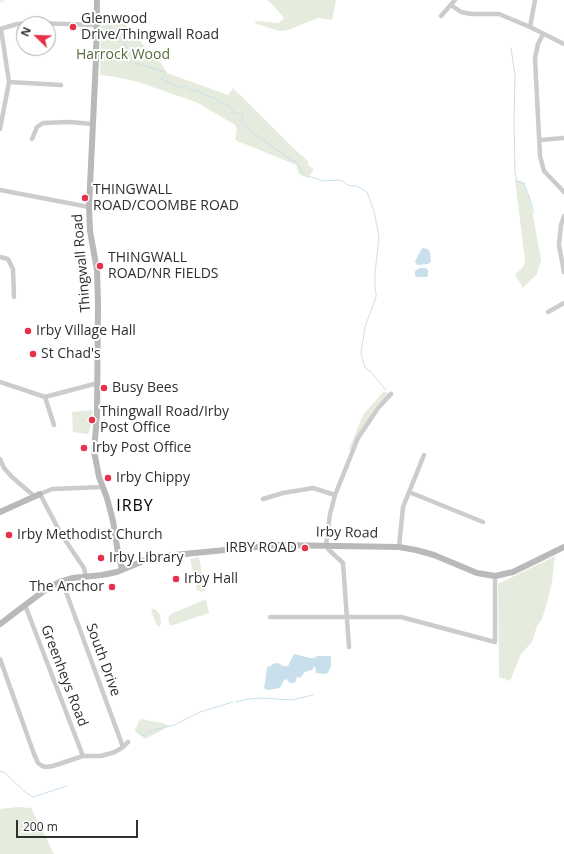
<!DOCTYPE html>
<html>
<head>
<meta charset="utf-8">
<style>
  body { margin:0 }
  #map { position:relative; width:564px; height:854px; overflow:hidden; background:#fff; font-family:"Open Sans",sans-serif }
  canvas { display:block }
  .north { position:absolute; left:16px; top:16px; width:40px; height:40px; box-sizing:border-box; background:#fff; border:1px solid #acacac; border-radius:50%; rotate:293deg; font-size:11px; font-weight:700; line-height:16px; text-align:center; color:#2f2f2f }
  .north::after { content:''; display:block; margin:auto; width:14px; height:18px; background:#e73049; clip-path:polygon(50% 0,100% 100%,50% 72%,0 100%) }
  .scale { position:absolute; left:16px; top:820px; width:122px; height:18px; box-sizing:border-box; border:2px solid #2f2f2f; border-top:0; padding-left:5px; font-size:12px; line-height:14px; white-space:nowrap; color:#2f2f2f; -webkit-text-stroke:3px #fff; paint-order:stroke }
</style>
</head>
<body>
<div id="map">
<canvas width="564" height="854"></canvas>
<div class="north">N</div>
<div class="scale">200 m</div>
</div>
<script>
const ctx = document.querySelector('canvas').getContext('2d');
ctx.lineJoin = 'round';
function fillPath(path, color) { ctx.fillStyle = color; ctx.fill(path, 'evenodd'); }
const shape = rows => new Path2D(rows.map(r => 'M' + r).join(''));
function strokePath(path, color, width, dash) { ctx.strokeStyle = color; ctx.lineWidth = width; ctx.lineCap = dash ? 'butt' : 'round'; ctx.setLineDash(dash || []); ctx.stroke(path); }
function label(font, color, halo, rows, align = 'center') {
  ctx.font = font + ' "Open Sans",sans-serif'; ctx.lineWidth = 4; ctx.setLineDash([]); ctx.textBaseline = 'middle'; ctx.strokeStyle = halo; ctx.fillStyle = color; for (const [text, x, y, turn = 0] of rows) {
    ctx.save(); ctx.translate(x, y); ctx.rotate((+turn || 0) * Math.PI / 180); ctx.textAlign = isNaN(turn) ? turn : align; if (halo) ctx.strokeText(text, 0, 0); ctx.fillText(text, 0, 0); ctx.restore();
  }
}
const green = shape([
  [267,0,336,0,332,20,318,18,288,30,279,31,257,24,254,21,279,23,284,18,273,5],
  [101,13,119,20,129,28,146,48,157,57,167,73,228,95,233,88,291,146,308,161,308,165,314,169,308,178,299,174,296,165,235,140,237,130,235,125,196,102,138,82,116,77,100,75],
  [515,180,524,183,530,199,541,260,537,274,523,288,515,275,523,267,525,261],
  [383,392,390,393,375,407,351,450,349,449,363,415],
  [93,410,90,429,88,434,73,432,72,412],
  [555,556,552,582,547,603,542,619,537,626,532,642,521,654,510,681,499,677,498,584],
  [199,557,205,590,202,592,197,590,190,559],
  [206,599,209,613,170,626,168,618,171,614],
  [152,609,155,609,160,615,161,623,160,627,156,624,151,610],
  [140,719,163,723,170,726,145,739,135,730],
  [18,807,31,808,54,854,0,854,0,809]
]);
const water = shape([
  [423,248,428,249,430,252,431,262,428,264,418,265,416,264,415,261,421,250],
  [420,268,426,268,428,270,428,275,427,277,418,277,415,276,415,271],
  [294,654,310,658,314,658,317,656,331,656,331,666,328,673,324,674,316,673,315,666,312,670,305,672,300,678,297,677,295,683,290,683,286,679,284,680,280,688,267,690,264,688,265,682,267,667,271,666,272,664,278,663,283,666,288,666]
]);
const stream = shape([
  [0,2,4,0],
  [108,25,117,37,125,43,129,53,135,53,137,59,135,63,165,72,161,79,181,88,185,85,192,92,198,90,200,93,215,98,219,103,224,103,229,106,234,112,242,115,243,118,241,122,243,125,291,160,296,161,304,174],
  [511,48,515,75,514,120,515,173,517,181,524,183,530,199,534,213],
  [308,176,323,181,341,180,348,185,352,186,357,186,367,192,370,200,374,211,379,237,375,273,375,289,376,292,376,297,365,327,361,353,365,368,371,372,386,390],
  [236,702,248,699,262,698,292,700,313,695],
  [135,730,142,736,154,730,174,725,200,712,233,702],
  [0,771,5,773,25,792,33,797,67,786]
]);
const street = shape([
  [451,5,461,12,471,14,499,14,530,27,564,44],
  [441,16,455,0],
  [530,27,535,0],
  [0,29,17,24,35,23,96,25],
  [543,34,538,44,535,58,540,156,544,171,564,192],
  [9,82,61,85],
  [0,129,9,82,1,29],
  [32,139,37,127,43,123,69,122,93,124],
  [540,140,564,138],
  [0,190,89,207],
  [564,216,561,225,559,245,564,272],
  [0,257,8,259,13,269,14,297],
  [548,312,564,303],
  [74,351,87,353,98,350],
  [0,382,45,397,98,383],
  [45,397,54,425],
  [0,459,4,468,12,477,34,496],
  [409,492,483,522],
  [263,499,283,493,313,488,335,495],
  [399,547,403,507,424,455],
  [86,577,84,568,61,534,40,494,52,489,103,487],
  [62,581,123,747],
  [25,605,83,756],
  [270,617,401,617,495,642,495,576],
  [349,647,343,563,329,550,326,545,330,514,335,495,358,438,378,408,391,394],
  [0,659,34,754,38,763,42,766,46,767,53,766,83,756,101,756,115,752,123,747,128,742]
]);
const secondary = shape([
  [97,0,96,59,89,207,90,231,97,270,98,304,97,415,94,451,99,477,107,498,113,521,118,553,122,569],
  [0,512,40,494],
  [0,624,49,587,62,581,72,578,102,575,117,572,153,557,277,545,399,547,416,550,434,555,477,573,495,576,513,572,564,547]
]);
const markers = [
  [73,27,4,"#e73049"],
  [85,198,4,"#e73049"],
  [100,266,4,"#e73049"],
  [28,331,4,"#e73049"],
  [33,354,4,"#e73049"],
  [104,388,4,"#e73049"],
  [92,420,4,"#e73049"],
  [84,448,4,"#e73049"],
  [108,478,4,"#e73049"],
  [9,535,4,"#e73049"],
  [305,548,4,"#e73049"],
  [101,558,4,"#e73049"],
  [176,579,4,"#e73049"],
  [112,587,4,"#e73049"]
];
const poiNames = [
  ["Glenwood",81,19],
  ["Drive/Thingwall Road",81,35],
  ["THINGWALL",93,190],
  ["ROAD/COOMBE ROAD",93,206],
  ["THINGWALL",108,258],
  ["ROAD/NR FIELDS",108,274],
  ["Irby Village Hall",36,331],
  ["St Chad's",41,354],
  ["Busy Bees",112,388],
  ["Thingwall Road/Irby",100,412],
  ["Post Office",100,428],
  ["Irby Post Office",92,448],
  ["Irby Chippy",116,478],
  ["Irby Methodist Church",17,535],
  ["IRBY ROAD",297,548,"right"],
  ["Irby Library",109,558],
  ["Irby Hall",184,579],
  ["The Anchor",104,587,"right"]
];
const parkNames = [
  ["Harrock Wood",123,55]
];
const streetNames = [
  ["Thingwall Road",82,263,-95],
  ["Irby Road",347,533,1],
  ["South Drive",103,660,70],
  ["Greenheys Road",64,676,69]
];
const quarterNames = [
  ["IRBY",135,506]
];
fillPath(green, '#e6ecdd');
fillPath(water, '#c9e0ec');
strokePath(stream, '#c9e0ec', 1);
strokePath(street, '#ccc', 4.5);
strokePath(secondary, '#b9b9b9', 6);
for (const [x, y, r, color] of markers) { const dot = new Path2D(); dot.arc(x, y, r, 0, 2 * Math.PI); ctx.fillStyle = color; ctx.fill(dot); strokePath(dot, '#fff', 1.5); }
label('14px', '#2f2f2f', '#fff', poiNames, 'left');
label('14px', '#556b3c', '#fff', parkNames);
label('14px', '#2f2f2f', '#fff', streetNames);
ctx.letterSpacing = '1px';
label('16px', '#000', '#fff', quarterNames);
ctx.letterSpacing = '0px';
</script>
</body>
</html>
